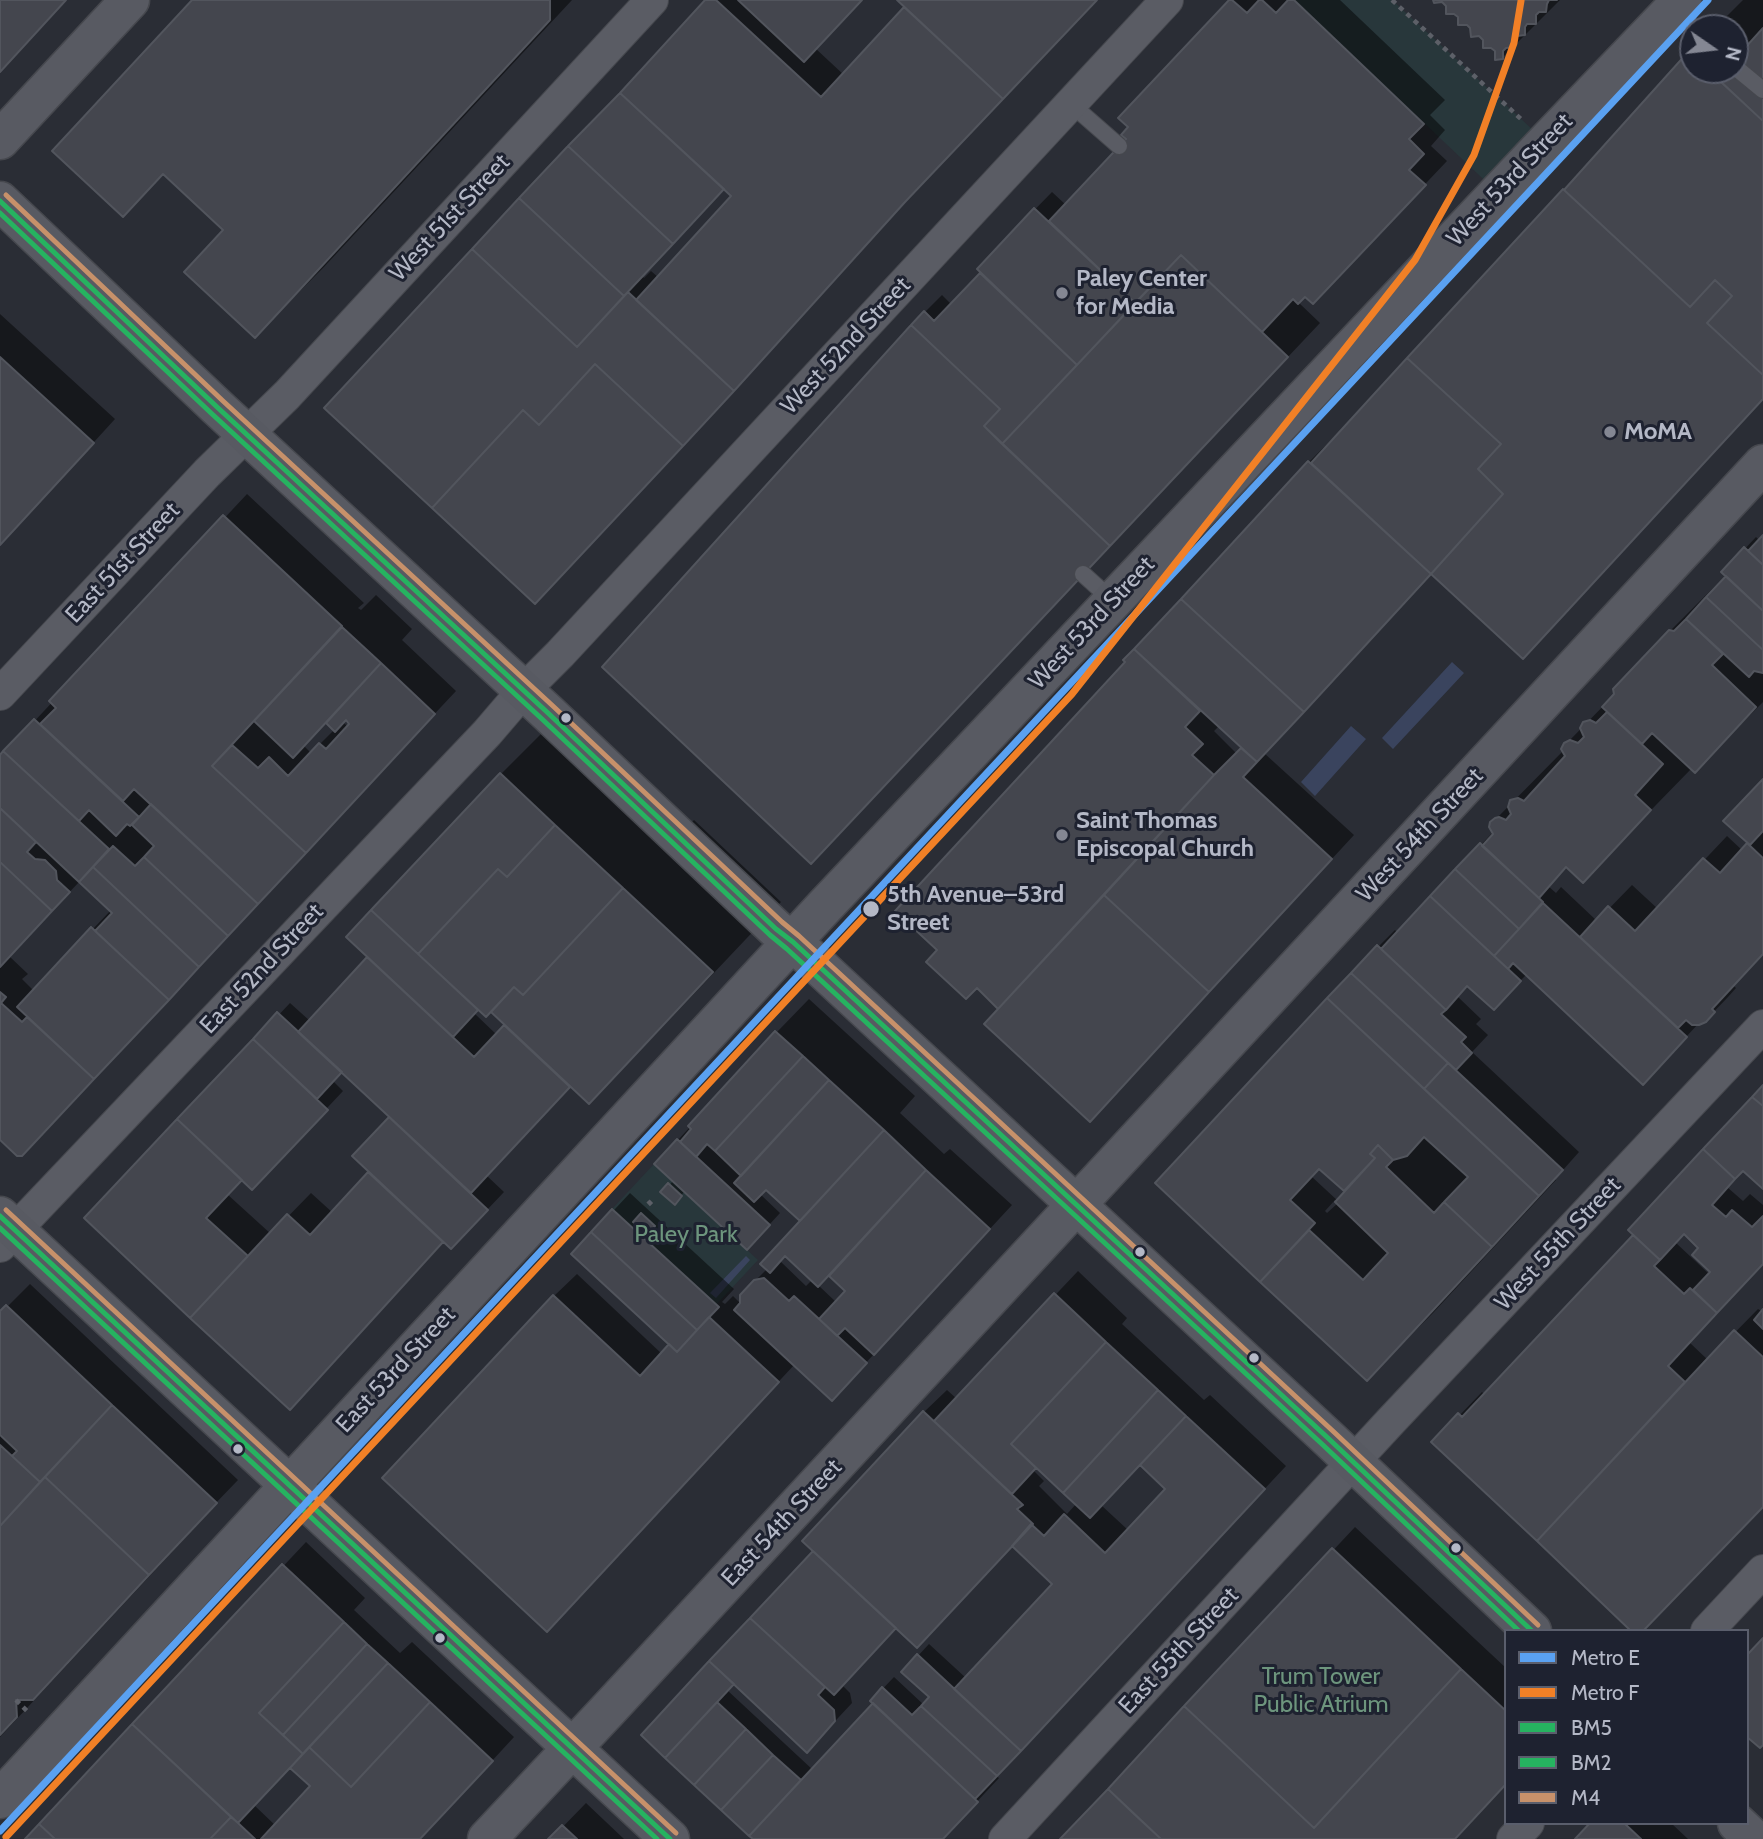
<!DOCTYPE html>
<html>
<head>
<meta charset="utf-8">
<style>
  body { margin:0 }
  #map { position:relative; width:1763px; height:1839px; overflow:hidden; background:#2a2d35; font-family:Cabin,sans-serif }
  canvas { display:block }
  .legend { position:absolute; left:1504px; top:1629px; width:245px; height:196px; box-sizing:border-box; background:#1e2230; border:2px solid #5a5e6c; margin:0; padding:9px 12px; list-style:none; font-size:21px; color:#b4b8c6 }
  .legend li { display:flex; align-items:center; gap:14px; height:35px }
  .legend b { width:35px; border:2px solid #5a5e6c }
  .north { position:absolute; left:1679px; top:14px; width:70px; height:70px; box-sizing:border-box; background:#1e2230; border:2px solid #5a5e6c; border-radius:50%; rotate:104deg; font-size:19px; font-weight:700; line-height:28px; text-align:center; color:#b4b8c6 }
  .north::after { content:''; display:block; margin:auto; width:24px; height:32px; background:#848793; clip-path:polygon(50% 0,100% 100%,50% 72%,0 100%) }
</style>
</head>
<body>
<div id="map">
<canvas width="1763" height="1839"></canvas>
<ul class="legend">
<li><b style="height:9px;background:#5aa1f1"></b>Metro E</li>
<li><b style="height:9px;background:#f18026"></b>Metro F</li>
<li><b style="height:9px;background:#26b360"></b>BM5</li>
<li><b style="height:9px;background:#26b360"></b>BM2</li>
<li><b style="height:9px;background:#c7916a"></b>M4</li>
</ul>
<div class="north">N</div>
</div>
<script>
const ctx = document.querySelector('canvas').getContext('2d');
ctx.lineJoin = 'round';
function fillPath(path, color) { ctx.fillStyle = color; ctx.fill(path, 'evenodd'); }
const shape = rows => new Path2D(rows.map(r => 'M' + r).join(''));
function strokePath(path, color, width, dash) { ctx.strokeStyle = color; ctx.lineWidth = width; ctx.lineCap = dash ? 'butt' : 'round'; ctx.setLineDash(dash || []); ctx.stroke(path); }
function label(font, color, halo, rows, align = 'center') {
  ctx.font = font + ' Cabin,sans-serif'; ctx.lineWidth = 6; ctx.setLineDash([]); ctx.textBaseline = 'middle'; ctx.strokeStyle = halo; ctx.fillStyle = color; for (const [text, x, y, turn = 0] of rows) {
    ctx.save(); ctx.translate(x, y); ctx.rotate((+turn || 0) * Math.PI / 180); ctx.textAlign = isNaN(turn) ? turn : align; if (halo) ctx.strokeText(text, 0, 0); ctx.fillText(text, 0, 0); ctx.restore();
  }
}
const green = shape([
  [1294,0,1392,0,1546,142,1498,193],
  [654,1164,758,1260,716,1305,612,1209]
]);
const water = shape([
  [1452,662,1464,673,1393,749,1382,738],
  [1351,726,1366,739,1315,796,1301,782],
  [746,1256,750,1260,716,1298,710,1293]
]);
const shadow = shape([
  [195,0,572,0,324,267,255,336,226,230,164,173,123,214],
  [708,0,862,0,815,48,844,75,907,7,900,0,1096,0,928,177,757,366,327,408],
  [725,187,734,196,659,278,651,271,644,278,642,276],
  [1232,0,1340,0,1445,100,1430,115,1445,130,1431,146,1447,161,1335,279,1305,295,1298,302,1320,323,1133,521,925,312,942,295,952,305,982,273,1005,240,1052,192,1066,205,1128,139],
  [1435,0,1560,0,1503,57,1442,0],
  [1743,0,1763,0,1763,399,1436,566,1429,573,1264,753,1354,835,1112,1097,1001,1008,939,950,1128,662,1126,660,1309,462,1332,439,1333,441,1693,50,1693,70,1735,70,1735,28,1715,28],
  [1219,726,1244,748,1237,754,1214,731],
  [0,314,115,419,0,545],
  [247,494,364,603,358,608,361,610,376,595,412,629,402,640,456,691,23,1153,0,1137,0,758],
  [346,718,352,723,348,727,342,721],
  [327,721,335,729,311,753,303,745],
  [80,881,111,910,34,991,22,979,28,974,9,956],
  [1756,537,1760,541,1763,538,1763,702,1695,771,1692,768,1583,880,1568,866,1548,886,1556,893,1561,887,1597,921,1632,885,1658,909,1727,836,1743,851,1750,843,1763,781,1763,953,1733,985,1736,988,1728,997,1705,1021,1699,1023,1660,1065,1527,974,1510,991,1468,984,1457,996,1481,1019,1476,1024,1488,1035,1472,1052,1579,1152,1555,1179,1556,1180,1433,1313,1367,1379,1266,1274,1157,1183,1378,947,1395,930,1398,933,1494,831,1492,823,1564,750,1566,744,1616,693,1670,631,1726,575,1723,572],
  [1320,1167,1354,1184,1338,1201,1311,1176],
  [1335,1200,1338,1203,1327,1213,1325,1211],
  [546,729,670,844,694,820,781,902,658,1032,589,1102,571,1085,486,1175,504,1192,468,1230,445,1241,312,1385,87,1218,290,1003,310,1021,370,957,501,774],
  [497,1004,507,1025,497,1035,474,1013,479,1008],
  [342,1070,392,1117,354,1156,371,1172,333,1213,311,1193,271,1234,227,1194,242,1178,269,1170,343,1091,333,1081],
  [809,999,915,1096,900,1113,944,1154,950,1149,1012,1205,849,1381,795,1364,569,1607,554,1296,577,1274,662,1354,671,1344,573,1254,630,1193,734,1289,722,1302,725,1304,733,1296,741,1304,741,1295,768,1268,802,1221,766,1188,760,1194,780,1213,758,1237,685,1191,675,1202,663,1192,674,1180,656,1164,777,1032],
  [786,1255,813,1279,806,1286,780,1261],
  [829,1274,847,1291,836,1302,818,1285],
  [1763,1088,1763,1187,1744,1169,1727,1187,1743,1201,1750,1194,1763,1205,1763,1263,1689,1342,1708,1360,1758,1309,1763,1312,1763,1505,1634,1631,1434,1442,1482,1392,1485,1395,1635,1235],
  [1684,1233,1701,1248,1711,1270,1708,1273,1675,1242],
  [1078,1271,1127,1318,1122,1324,1204,1400,1210,1395,1286,1466,996,1776,999,1778,942,1839,755,1839,643,1735,815,1551,924,1412,947,1390,957,1399],
  [1140,1463,1167,1489,1128,1530,1101,1505],
  [1037,1466,1077,1503,1067,1514,1039,1486,1044,1481,1033,1470],
  [1012,1544,1054,1583,966,1678,929,1644,904,1671,931,1697,924,1705,894,1677,872,1700,875,1703,813,1770,727,1690,734,1682,824,1733,852,1703,850,1693,842,1685,897,1627],
  [30,1284,238,1480,212,1507,213,1508,0,1737,0,1314],
  [1355,1527,1506,1668,1506,1783,1453,1839,1063,1839],
  [306,1542,365,1598,354,1610,400,1653,412,1642,514,1737,420,1839,27,1839],
  [291,1766,313,1786,276,1826,254,1805],
  [586,1803,624,1839,551,1839],
  [1592,1823,1671,1823,1688,1839,1577,1839]
]);
const building = shape([
  [0,0,66,0,0,72,0,0],
  [192,0,550,0,550,20,255,338,184,272,223,230,163,174,123,217,52,151,192,0],
  [705,0,716,0,821,97,904,7,1003,99,905,202,734,391,636,300,731,196,620,93,705,0],
  [738,0,862,0,804,62,738,0],
  [897,0,1097,0,1003,99,897,0],
  [1229,0,1232,0,1247,13,1259,0,1262,0,1276,13,1288,0,1294,0,1424,124,1409,139,1424,154,1409,170,1426,185,1313,304,1305,297,1298,304,1293,299,1262,332,1181,255,1135,303,1049,221,1126,139,1121,135,1128,127,1118,118,1229,0],
  [1433,0,1557,0,1549,0,1547,4,1546,12,1539,12,1536,15,1536,24,1527,24,1525,27,1525,35,1517,36,1514,39,1514,47,1506,48,1503,51,1503,59,1495,60,1495,51,1491,48,1483,48,1483,40,1479,36,1471,37,1470,28,1467,25,1458,25,1458,17,1454,14,1446,14,1446,6,1442,2,1434,3,1433,0],
  [1763,28,1763,121,1717,78,1725,70,1735,70,1735,59,1763,28],
  [1688,52,1693,56,1693,70,1708,70,1763,121,1763,375,1707,323,1732,296,1715,280,1690,307,1564,190,1688,52],
  [620,93,724,189,673,244,568,146,620,93],
  [568,146,673,244,624,296,519,198,568,146],
  [1563,189,1690,307,1715,280,1732,296,1707,323,1763,375,1763,399,1523,659,1431,574,1503,494,1478,469,1501,444,1407,358,1563,189],
  [519,198,624,296,577,347,472,249,519,198],
  [1034,208,1135,303,1077,365,977,269,1034,208],
  [472,249,577,347,628,292,734,391,683,446,595,364,539,425,523,410,432,508,324,408,472,249],
  [1181,255,1288,357,1110,546,1002,444,1181,255],
  [980,273,1077,365,1002,444,984,426,1000,409,911,325,924,311,934,321,980,273],
  [911,325,1000,409,984,426,1110,546,811,864,602,667,911,325],
  [0,357,94,443,0,545,0,357],
  [1407,358,1501,444,1478,469,1503,494,1431,574,1311,463,1407,358],
  [595,364,683,446,535,604,432,508,523,410,539,425,595,364],
  [1308,461,1431,574,1304,712,1181,599,1308,461],
  [223,515,342,626,212,766,306,853,258,904,134,789,123,801,40,724,56,708,49,701,223,515],
  [1763,535,1763,565,1748,551,1763,535],
  [1744,547,1763,565,1763,611,1721,572,1744,547],
  [1726,576,1763,611,1763,650,1706,597,1726,576],
  [1706,597,1763,650,1763,673,1754,671,1749,677,1686,619,1706,597],
  [1181,599,1304,712,1257,762,1134,649,1181,599],
  [1686,619,1723,654,1712,665,1756,707,1695,773,1652,733,1642,744,1602,707,1614,694,1613,689,1669,630,1674,631,1686,619],
  [342,627,381,663,293,758,254,721,342,627],
  [1134,649,1200,711,1185,727,1203,744,1192,755,1214,775,998,1009,977,988,966,999,926,962,937,950,895,911,1125,662,1123,660,1134,649],
  [381,663,435,714,306,853,212,766,232,745,258,768,269,757,288,776,319,743,326,749,349,724,346,720,335,732,326,723,381,663],
  [1607,712,1663,764,1635,795,1651,810,1583,883,1566,867,1539,898,1482,846,1493,834,1489,827,1490,822,1495,818,1499,817,1506,820,1511,814,1508,807,1510,800,1518,798,1524,801,1565,756,1561,749,1564,743,1570,740,1578,743,1584,737,1580,728,1583,722,1590,720,1596,723,1607,712],
  [34,719,139,817,130,826,127,824,116,836,89,810,79,821,3,751,34,719],
  [1241,748,1257,762,1243,777,1332,859,1209,992,1104,895,1214,775,1241,748],
  [3,751,109,849,79,882,0,808,0,755,3,751],
  [500,773,555,825,507,877,498,869,418,954,371,910,500,773],
  [1763,779,1763,831,1750,845,1723,821,1763,779],
  [151,804,258,904,228,936,144,857,154,846,132,825,151,804],
  [0,808,36,842,27,852,35,859,45,860,56,871,57,880,70,892,52,911,0,862,0,808],
  [555,825,623,888,523,995,514,987,486,1017,418,954,498,869,507,877,555,825],
  [1480,843,1543,902,1519,929,1455,869,1480,843],
  [1747,843,1763,858,1763,954,1712,1009,1715,1012,1706,1022,1699,1025,1692,1025,1686,1020,1678,1028,1580,937,1608,906,1635,931,1703,858,1720,873,1747,843],
  [113,846,135,866,144,857,228,936,199,967,93,867,113,846],
  [0,862,52,911,0,967,0,862],
  [93,867,199,967,169,1000,95,931,112,913,79,882,93,867],
  [1455,869,1519,929,1494,956,1430,896,1455,869],
  [623,888,713,972,589,1104,491,1012,514,987,523,995,623,888],
  [1104,895,1209,992,1090,1122,984,1024,1104,895],
  [1430,896,1521,981,1494,1010,1467,986,1446,1010,1381,949,1430,896],
  [1543,903,1687,1037,1643,1085,1513,963,1508,969,1494,956,1543,903],
  [371,910,478,1010,453,1037,346,937,371,910],
  [91,927,169,1000,94,1079,17,1007,91,927],
  [1377,945,1446,1010,1441,1014,1466,1037,1461,1042,1472,1053,1456,1070,1351,973,1377,945],
  [367,957,474,1057,504,1025,570,1087,471,1193,298,1032,367,957],
  [1351,973,1448,1063,1424,1089,1327,998,1351,973],
  [0,992,6,997,1,1003,22,1022,27,1017,94,1079,22,1156,17,1156,0,1140,0,992],
  [1327,998,1539,1196,1492,1247,1444,1202,1468,1177,1424,1137,1407,1156,1393,1160,1378,1145,1370,1154,1375,1158,1344,1191,1319,1169,1290,1200,1315,1223,1260,1282,1155,1183,1327,998],
  [277,1012,342,1072,317,1099,253,1039,277,1012],
  [775,1031,803,1056,715,1151,707,1144,696,1157,680,1142,691,1129,688,1126,775,1031],
  [253,1039,328,1110,252,1190,177,1119,253,1039],
  [803,1056,829,1080,741,1176,715,1151,803,1056],
  [1448,1063,1563,1170,1539,1196,1424,1089,1448,1063],
  [829,1080,884,1130,800,1221,766,1190,754,1202,734,1183,829,1080],
  [1763,1085,1763,1106,1752,1097,1763,1085],
  [1752,1097,1763,1106,1763,1189,1743,1171,1735,1179,1703,1149,1752,1097],
  [389,1117,488,1210,451,1249,352,1156,389,1117],
  [177,1119,242,1180,206,1218,248,1256,190,1318,84,1218,177,1119],
  [884,1130,926,1170,818,1287,785,1256,770,1273,760,1264,884,1130],
  [677,1139,770,1225,747,1250,654,1164,677,1139],
  [1378,1145,1393,1160,1386,1167,1434,1213,1444,1202,1492,1247,1367,1381,1260,1282,1309,1230,1363,1280,1388,1253,1335,1202,1375,1158,1370,1154,1378,1145],
  [1703,1149,1735,1179,1712,1205,1726,1217,1732,1210,1752,1227,1763,1216,1763,1264,1717,1313,1693,1290,1710,1272,1692,1255,1698,1248,1684,1234,1660,1260,1628,1230,1703,1149],
  [926,1170,990,1229,874,1355,845,1328,837,1336,819,1319,845,1291,829,1276,926,1170],
  [368,1172,443,1242,290,1410,190,1318,287,1214,310,1235,368,1172],
  [668,1183,682,1196,675,1205,660,1192,668,1183],
  [612,1209,719,1307,697,1330,591,1232,612,1209],
  [641,1213,655,1226,648,1234,633,1222,641,1213],
  [591,1232,697,1330,677,1352,571,1254,591,1232],
  [1633,1235,1660,1260,1654,1266,1684,1294,1690,1288,1717,1313,1668,1366,1685,1382,1537,1541,1431,1442,1458,1413,1462,1417,1633,1235],
  [764,1278,789,1301,794,1296,867,1363,832,1401,734,1310,740,1303,740,1295,754,1280,764,1278],
  [1054,1293,1106,1342,1011,1444,1036,1468,1012,1494,934,1421,1054,1293],
  [553,1295,640,1376,669,1344,677,1352,709,1317,779,1382,547,1632,382,1478,553,1295],
  [6,1305,112,1405,40,1482,12,1456,17,1451,0,1435,0,1311,6,1305],
  [1763,1309,1763,1329,1754,1320,1763,1309],
  [1734,1330,1763,1357,1763,1507,1643,1631,1631,1631,1537,1541,1734,1330],
  [1106,1342,1158,1390,1063,1493,1011,1444,1106,1342],
  [1158,1390,1186,1416,1090,1518,1063,1493,1158,1390],
  [112,1405,217,1503,149,1575,45,1477,112,1405],
  [923,1411,1023,1505,1017,1509,1033,1524,917,1648,802,1541,923,1411],
  [1186,1416,1265,1489,1021,1751,954,1689,1052,1584,1012,1546,1031,1524,1044,1536,1064,1514,1105,1553,1165,1489,1140,1465,1186,1416],
  [0,1445,40,1482,0,1526,0,1445],
  [45,1477,149,1575,33,1700,16,1700,17,1717,0,1735,0,1526,45,1477],
  [1332,1548,1461,1669,1314,1828,1184,1706,1332,1548],
  [813,1551,896,1628,834,1695,750,1618,813,1551],
  [282,1564,344,1622,259,1713,303,1754,238,1823,132,1724,282,1564],
  [750,1618,825,1687,818,1695,834,1710,835,1721,807,1753,709,1661,750,1618],
  [344,1622,367,1644,283,1735,259,1713,344,1622],
  [1763,1638,1763,1745,1760,1748,1747,1737,1747,1655,1763,1638],
  [367,1644,388,1663,303,1754,283,1735,367,1644],
  [917,1654,1021,1751,997,1776,921,1706,929,1697,901,1672,917,1654],
  [709,1661,734,1684,665,1758,641,1735,709,1661],
  [388,1663,430,1702,351,1787,309,1747,388,1663],
  [1461,1669,1506,1711,1506,1784,1455,1839,1161,1839,1108,1789,1184,1706,1314,1828,1461,1669],
  [882,1687,912,1715,921,1706,997,1776,975,1799,870,1701,882,1687],
  [430,1702,493,1761,420,1839,261,1839,310,1786,290,1768,309,1747,351,1787,430,1702],
  [717,1702,746,1729,694,1785,665,1758,717,1702],
  [873,1703,978,1802,943,1839,753,1839,749,1836,873,1703],
  [132,1724,231,1817,210,1839,55,1839,39,1824,132,1724],
  [746,1729,773,1755,721,1810,694,1785,746,1729],
  [773,1755,801,1780,749,1836,721,1810,773,1755],
  [1108,1789,1133,1813,1161,1839,1060,1839,1108,1789],
  [231,1817,238,1823,255,1839,210,1839,231,1817],
  [1590,1823,1624,1823,1641,1839,1575,1839,1590,1823],
  [39,1824,55,1839,25,1839,39,1824],
  [562,1825,577,1839,548,1839,562,1825]
]);
const path = shape([
  [1392,0,1522,120],
  [648,1201,653,1206],
  [16,1700,30,1714]
]);
const lane = shape([
  [1673,9,1694,28],
  [1735,67,1763,90],
  [1071,104,1119,146],
  [1083,574,1113,601]
]);
const street = shape([
  [0,694,207,473,287,395,652,0],
  [0,1246,487,733,523,691,560,654,1167,0],
  [1707,1631,1763,1571],
  [1005,1839,1390,1422,1763,1026],
  [1513,1839,1528,1823]
]);
const secondary = shape([
  [0,140,130,0],
  [0,201,217,407,548,713,776,929,793,942,1329,1439,1532,1631],
  [0,1216,670,1839],
  [0,1799,824,907,1546,142,1682,0],
  [1737,1823,1754,1839],
  [487,1839,607,1711,1763,464]
]);
const bus1 = shape([
  [0,201,217,407,548,713,776,929,793,942,1329,1439,1532,1631],
  [0,1216,670,1839]
]);
const bus2 = shape([
  [0,213,211,413,542,719,770,935,787,949,1323,1445,1519,1631],
  [0,1228,657,1839]
]);
const bus3 = shape([
  [6,195,223,401,554,707,782,922,799,936,1335,1433,1538,1625],
  [6,1210,676,1833]
]);
const metro1 = shape([
  [0,1831,1708,0]
]);
const metro2 = shape([
  [6,1837,1072,694,1415,260,1474,155,1514,43,1521,1]
]);
const markers = [
  [1062,293,7,"#848793"],
  [1610,432,7,"#848793"],
  [566,718,6,"#b4b8c6"],
  [1062,835,7,"#848793"],
  [871,909,9,"#b4b8c6"],
  [1140,1252,6,"#b4b8c6"],
  [1254,1358,6,"#b4b8c6"],
  [238,1449,6,"#b4b8c6"],
  [1456,1548,6,"#b4b8c6"],
  [440,1638,6,"#b4b8c6"]
];
const streetNames = [
  ["West 53rd Street",1510,180,-47],
  ["West 51st Street",450,218,-47],
  ["West 52nd Street",846,346,-47],
  ["East 51st Street",123,563,-47],
  ["West 53rd Street",1092,623,-47],
  ["West 54th Street",1420,835,-47],
  ["East 52nd Street",262,969,-47],
  ["West 55th Street",1558,1244,-47],
  ["East 53rd Street",396,1370,-47],
  ["East 54th Street",782,1523,-47],
  ["East 55th Street",1179,1651,-47]
];
const poiNames = [
  ["Paley Center",1076,279],
  ["for Media",1076,307],
  ["MoMA",1624,432],
  ["Saint Thomas",1076,821],
  ["Episcopal Church",1076,849]
];
const stopNames = [
  ["5th Avenue–53rd",887,895],
  ["Street",887,923]
];
const parkNames = [
  ["Paley Park",686,1235],
  ["Trum Tower",1321,1677],
  ["Public Atrium",1321,1705]
];
fillPath(green, '#28373b');
fillPath(water, '#3a445e');
fillPath(shadow, '#0007');
fillPath(building, '#44464e');
strokePath(building, '#52555d', 2);
strokePath(lane, '#46484e', 18);
strokePath(street, '#46484e', 34);
strokePath(secondary, '#46484e', 41);
strokePath(path, '#5d6068', 4.5, [5, 5]);
strokePath(lane, '#5a5c64', 16);
strokePath(street, '#5a5c64', 32);
strokePath(secondary, '#585a62', 38);
strokePath(bus1, '#26b360', 5);
strokePath(bus2, '#26b360', 5);
strokePath(bus3, '#c7916a', 5);
strokePath(metro1, '#5aa1f1', 7);
strokePath(metro2, '#f18026', 7);
for (const [x, y, r, color] of markers) { const dot = new Path2D(); dot.arc(x, y, r, 0, 2 * Math.PI); ctx.fillStyle = color; ctx.fill(dot); strokePath(dot, '#1e2230', 2.5); }
label('24px', '#b4b8c6', '#1e2230', streetNames);
label('bold 24px', '#b4b8c6', '#1e2230', poiNames, 'left');
label('bold 24px', '#b4b8c6', '#1e2230', stopNames, 'left');
label('24px', '#6d957d', '#1e2230', parkNames);
</script>
</body>
</html>
